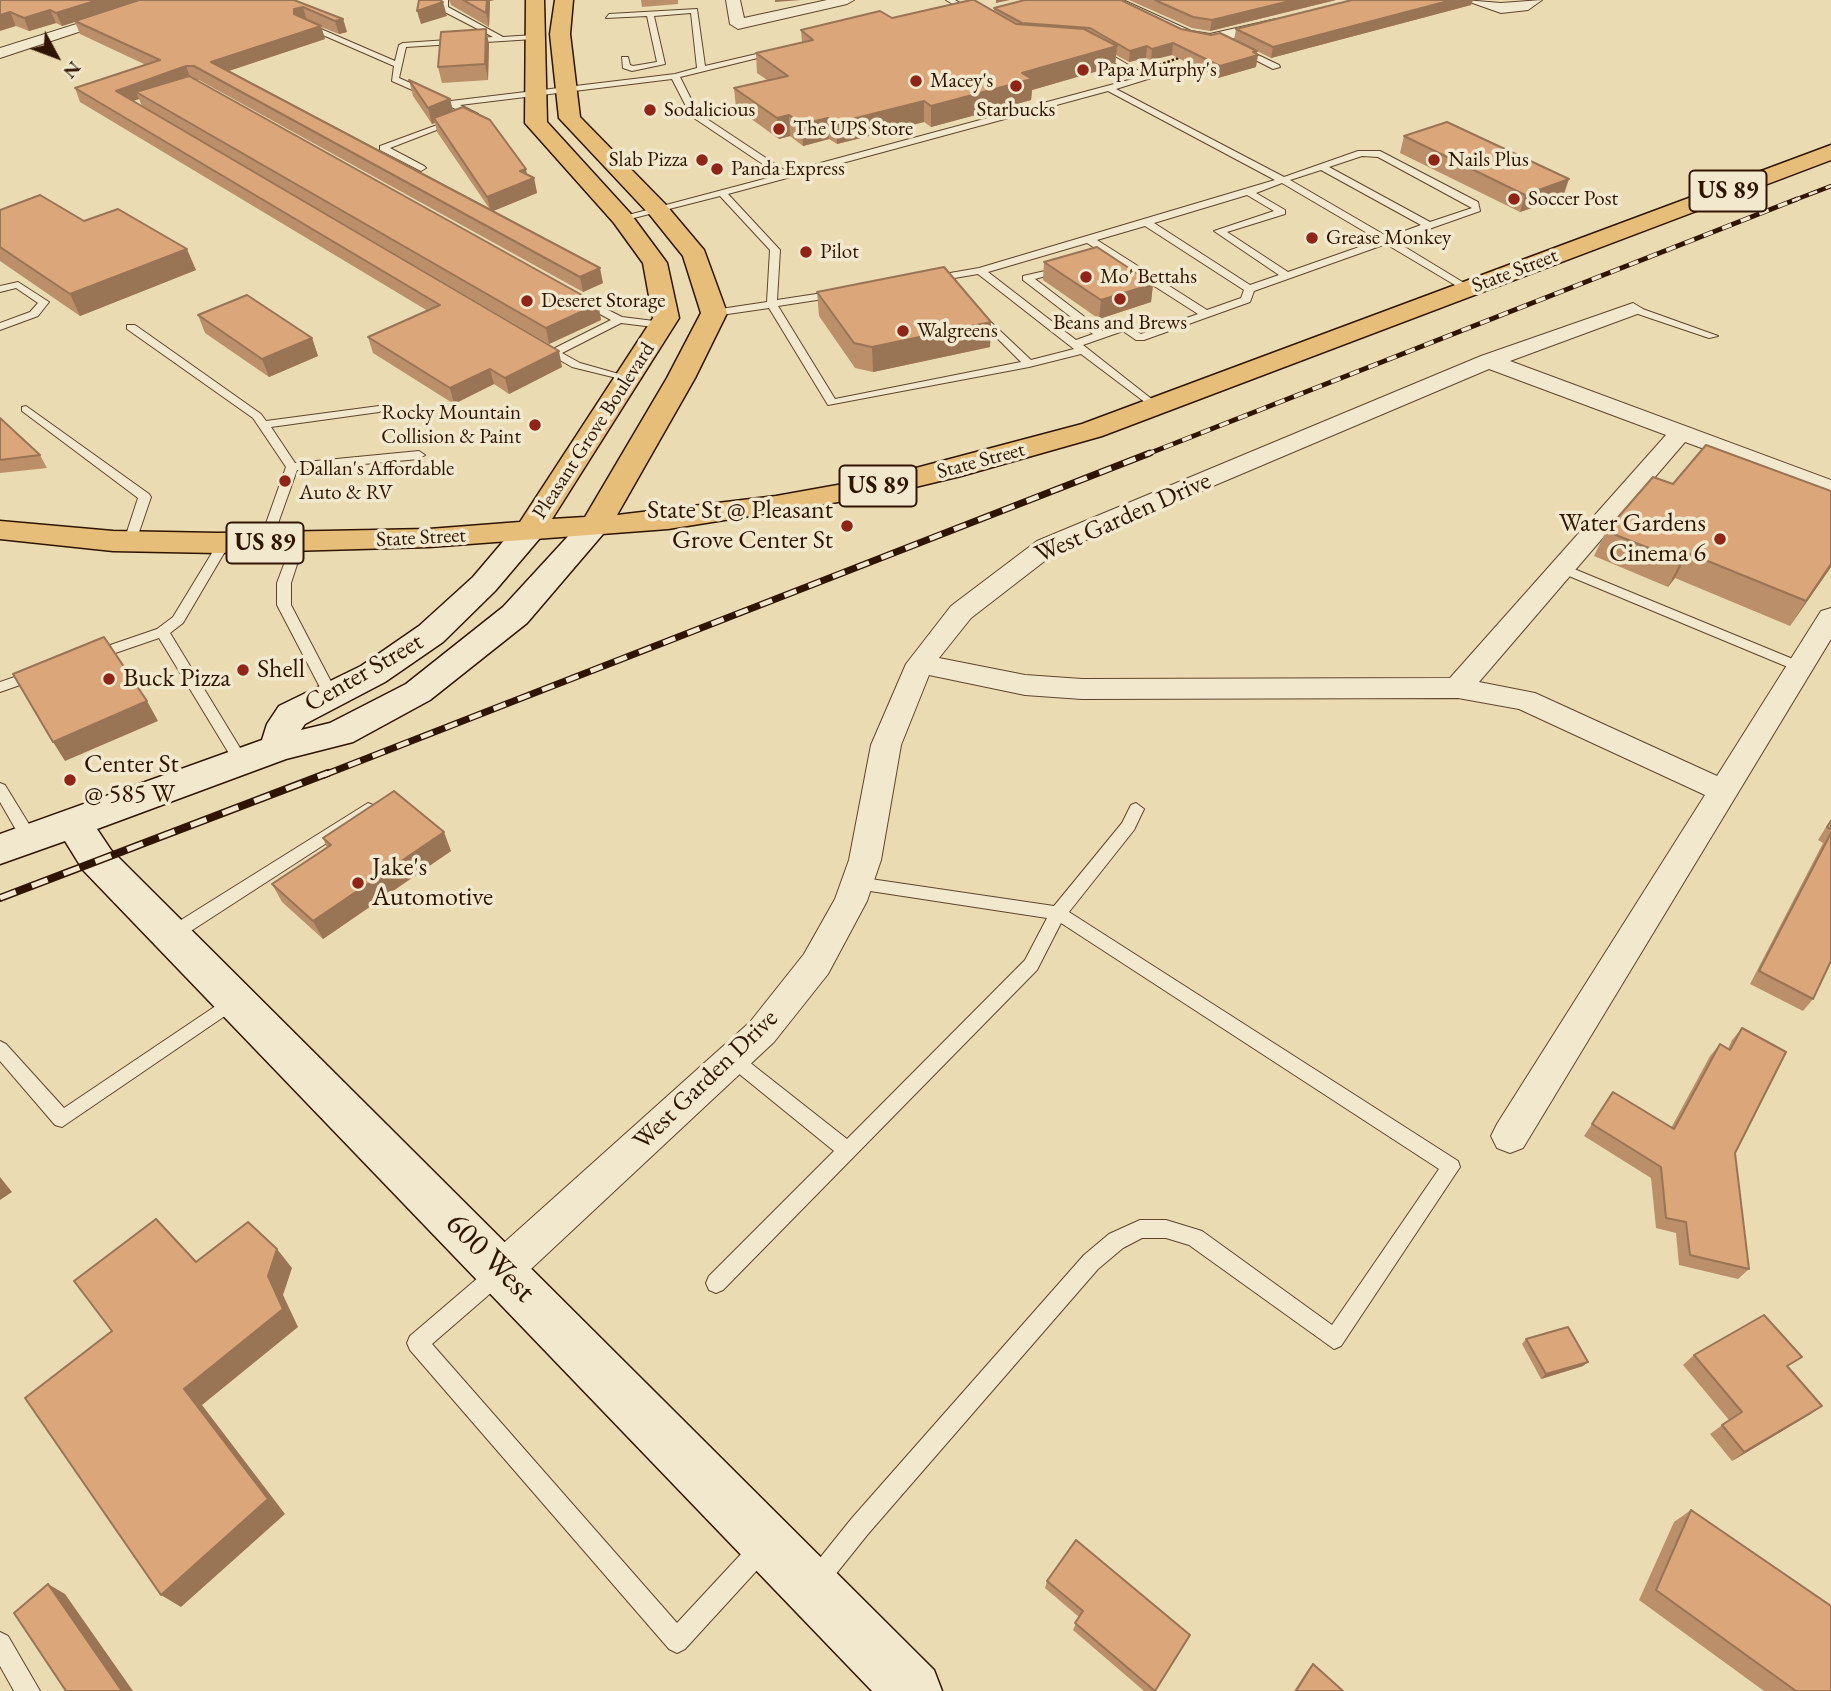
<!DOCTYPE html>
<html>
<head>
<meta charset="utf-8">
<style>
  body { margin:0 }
  #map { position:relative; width:1831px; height:1691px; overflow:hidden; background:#ebdbb2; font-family:"EB Garamond",serif }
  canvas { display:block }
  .north { position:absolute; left:21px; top:21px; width:70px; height:70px; -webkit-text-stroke:5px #f2e8cd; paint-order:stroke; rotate:131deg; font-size:19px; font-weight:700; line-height:28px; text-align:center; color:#2f1400 }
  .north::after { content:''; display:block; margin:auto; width:24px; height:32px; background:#2f1400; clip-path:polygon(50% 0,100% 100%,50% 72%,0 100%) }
</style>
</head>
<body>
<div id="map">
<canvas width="1831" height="1691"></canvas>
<div class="north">N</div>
</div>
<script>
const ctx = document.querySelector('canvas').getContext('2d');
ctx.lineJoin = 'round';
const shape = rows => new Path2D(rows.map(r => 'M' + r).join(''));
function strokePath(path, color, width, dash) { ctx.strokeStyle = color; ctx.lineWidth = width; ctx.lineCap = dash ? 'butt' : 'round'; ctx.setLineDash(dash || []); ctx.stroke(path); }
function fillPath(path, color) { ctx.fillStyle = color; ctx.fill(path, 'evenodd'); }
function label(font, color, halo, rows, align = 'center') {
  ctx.font = font + ' "EB Garamond",serif'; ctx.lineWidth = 7; ctx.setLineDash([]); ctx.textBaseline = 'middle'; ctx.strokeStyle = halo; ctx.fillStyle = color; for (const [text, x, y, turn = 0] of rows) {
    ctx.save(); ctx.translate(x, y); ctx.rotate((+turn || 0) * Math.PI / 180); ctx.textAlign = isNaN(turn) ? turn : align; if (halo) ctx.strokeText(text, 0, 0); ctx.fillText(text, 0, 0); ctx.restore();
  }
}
const path = shape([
  [1159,65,1184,56]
]);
const lane = shape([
  [440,0,448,0,448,7,503,37,534,35,538,37,534,39,406,47,399,78,451,101,675,74,697,68,691,13,654,16,665,64,632,71,623,68,622,57,628,57,630,65,633,66,657,62,647,16,606,18,609,14,697,9,705,66,778,49,778,53,680,77,698,113,787,172,1140,77,1094,51,1101,49,1151,78,1116,89,1284,177,1358,151,1380,151,1478,202,1480,211,1395,241,1474,289,1465,291,1386,244,1254,291,1250,302,1144,340,1136,340,1123,331,1083,345,1158,404,1158,408,1154,409,1081,354,1029,367,828,405,769,308,714,316,709,313,714,310,767,302,770,250,720,196,622,221,617,218,779,175,691,116,672,79,460,105,478,114,390,148,424,166,426,168,421,171,380,150,380,146,467,114,392,81,394,66,300,25,307,23,395,61,399,45,403,43,493,37,441,10,440,0],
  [1108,91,1275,180,979,268,927,277,927,281,931,282,978,274,1074,349,1031,360,977,309,973,310,973,314,1021,362,835,399,778,306,836,297,841,294,836,291,777,300,780,250,728,194,1108,91],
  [1362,156,1378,157,1472,208,1430,222,1329,167,1362,156],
  [1321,170,1421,225,1388,237,1290,180,1321,170],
  [1282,183,1379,240,1288,272,1227,232,1285,214,1285,210,1256,193,1282,183],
  [1247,195,1274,211,1214,231,1279,275,1250,285,1154,223,1247,195],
  [1145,226,1244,290,1241,298,1207,310,1097,240,1145,226],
  [1087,243,1198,314,1141,334,1124,324,1103,331,1035,279,1067,270,1067,266,1023,276,1023,280,1093,334,1076,340,988,272,1087,243],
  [946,0,955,0,979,14,972,16,946,0],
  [1239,46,1279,65,1280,67,1273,69,1236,50,1239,46],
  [18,282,49,302,38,316,0,330,0,323,30,312,38,303,16,288,0,292,0,286,18,282],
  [582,297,622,317,662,322,667,325,662,328,621,323,562,353,580,363,633,378,633,382,572,367,539,348,544,345,553,349,611,320,578,302,578,298,582,297],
  [1629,307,1637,307,1718,336,1709,338,1629,311,1629,307],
  [127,325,135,325,261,414,266,421,379,406,385,409,379,412,271,427,295,463,419,451,425,455,419,459,297,470,271,543,265,547,260,546,259,543,286,467,253,418,127,329,127,325],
  [26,406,149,494,151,497,135,544,125,544,124,541,138,498,22,411,22,407,26,406],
  [224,539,230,543,183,623,170,633,248,761,241,766,236,765,159,638,92,661,85,656,87,653,157,629,173,617,218,543,224,539],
  [298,539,304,543,291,583,291,605,338,695,331,700,324,695,277,605,277,583,292,543,298,539],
  [1562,564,1805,664,1807,667,1805,670,1795,670,1557,571,1555,568,1562,564],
  [38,669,43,671,45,674,43,677,0,692,0,682,38,669],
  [0,783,5,785,35,834,37,838,35,842,23,842,0,802,0,783],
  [368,803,373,805,376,809,373,813,177,940,165,940,163,935,165,930,368,803],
  [1136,803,1144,809,1134,830,1069,912,1458,1161,1460,1167,1341,1346,1334,1349,1189,1245,1166,1238,1142,1238,1123,1248,1098,1269,868,1534,823,1590,815,1593,807,1590,804,1582,807,1574,852,1518,1084,1255,1109,1234,1140,1220,1166,1220,1202,1231,1332,1325,1439,1169,1061,923,1037,970,723,1290,716,1293,709,1290,706,1283,709,1276,834,1151,727,1064,724,1059,727,1054,733,1051,739,1054,847,1139,1025,960,1047,918,857,889,851,887,849,883,851,879,857,877,1054,906,1122,823,1131,805,1136,803],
  [235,993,241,995,244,1000,241,1005,62,1127,55,1125,0,1061,0,1041,6,1044,64,1108,235,993],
  [500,1262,507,1265,510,1272,507,1279,432,1344,677,1623,755,1539,763,1536,771,1539,774,1547,771,1555,685,1649,677,1653,669,1649,410,1350,407,1343,410,1336,493,1265,500,1262],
  [0,1632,8,1636,40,1691,14,1691,0,1666,0,1632]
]);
const street = shape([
  [153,0,175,0,0,58,0,48,153,0],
  [726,0,740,0,744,18,827,0,854,0,847,4,738,29,730,24,726,0],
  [1104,0,1123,0,1191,31,1210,34,1276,19,1284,24,1281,27,1210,44,1181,38,1104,0],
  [1464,0,1501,3,1542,0,1528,10,1501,13,1464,0],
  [1633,303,1643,309,1640,313,1510,361,1831,480,1831,495,1685,442,1479,682,1535,693,1717,776,1821,611,1831,608,1831,639,1523,1148,1510,1153,1497,1148,1491,1136,1497,1124,1705,795,1519,709,1458,698,1082,699,1025,695,929,675,901,745,881,860,867,901,828,974,774,1042,516,1283,502,1289,488,1283,482,1270,488,1257,750,1022,804,954,835,899,849,860,871,745,906,664,951,606,1037,541,1481,356,1633,303],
  [1489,369,1666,435,1450,678,1082,679,1025,675,939,658,971,618,1055,553,1489,369]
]);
const secondary = shape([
  [594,518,605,520,609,527,527,623,430,700,353,742,286,759,97,829,111,850,934,1670,942,1691,872,1691,83,870,65,841,0,864,0,834,262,740,267,724,279,706,361,666,419,626,473,577,518,524,529,522,540,524,544,531,540,538,495,591,443,642,385,682,305,724,301,730,330,723,406,684,503,607,583,520,594,518]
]);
const primary = shape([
  [526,0,544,0,547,122,630,213,667,263,679,318,552,519,585,517,667,378,701,313,683,256,650,215,559,118,550,34,555,0,573,0,570,34,580,117,666,205,704,250,727,313,695,378,617,515,776,496,882,477,1082,424,1831,145,1831,160,1102,436,961,476,882,495,668,529,429,547,218,553,113,551,0,539,0,521,113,531,218,533,429,529,520,522,653,318,643,263,614,223,525,123,526,0]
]);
const railFar3 = shape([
  [1792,201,1831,186]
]);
const railFar2 = shape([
  [1145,455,1797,199]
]);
const railFar1 = shape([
  [324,775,1150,453]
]);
const rail = shape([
  [0,898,328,773]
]);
const wall = shape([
  [0,0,294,0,343,19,347,32,339,34,321,27,325,39,229,71,489,208,437,132,435,123,432,124,413,96,409,80,450,99,453,111,527,174,534,178,537,193,493,211,603,283,583,292,199,80,195,80,598,304,601,320,549,344,142,106,139,99,133,101,562,367,509,394,494,384,454,404,373,353,368,337,428,311,80,102,75,88,146,65,80,34,75,22,62,26,56,23,29,31,16,26],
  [449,0,494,0,490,1,489,27,451,5],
  [641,0,678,0,678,4,642,7],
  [1129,0,1336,0,1210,31,1192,28],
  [1352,0,1473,0,1471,5,1271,58,1257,51,1256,67,1218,78,1172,55,1151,60,1146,58,1129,62,1116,55,1115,66,1032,90,1031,100,931,127,924,122,837,144,829,139,803,146,790,136,779,139,736,108,734,88,767,80,757,73,756,53,802,42,801,30,892,18,994,11,994,8,1181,29,1234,40,1236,29],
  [489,44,488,80,442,83,438,67],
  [1404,136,1563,197,1520,212,1400,153],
  [0,210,84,221,196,270,80,316,0,261],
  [1044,262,1153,284,1151,302,1099,319,1043,280],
  [817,292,991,322,990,347,873,372,855,368,819,316],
  [198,315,312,338,318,356,269,377,205,333],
  [0,418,40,455,47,468,0,473],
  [1673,484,1831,491,1831,567,1790,626,1675,578,1668,587,1594,556,1606,531],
  [1831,819,1831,961,1813,999,1803,1011,1750,984,1823,843,1818,840],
  [323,838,451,851,323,939,282,902,272,884,327,848],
  [1742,1028,1735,1153,1749,1269,1738,1279,1679,1265,1676,1233,1656,1228,1651,1178,1584,1136,1613,1092,1671,1128,1710,1056,1720,1044,1728,1049,1732,1040],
  [1526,1339,1583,1366,1541,1379,1522,1344],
  [1694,1355,1789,1368,1822,1406,1809,1415,1732,1461,1710,1434,1729,1420,1683,1365],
  [1691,1510,1831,1691,1764,1691,1639,1600,1674,1522],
  [1047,1581,1190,1635,1155,1691,1144,1691,1073,1630,1079,1617,1045,1588],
  [1313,1664,1343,1691,1294,1691,1307,1671]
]);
const shadedWall = shape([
  [98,0,144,0,62,26,56,13],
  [487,0,494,0,490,1,489,27,486,13],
  [775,0,801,0,775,2],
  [996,0,1010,0,996,3],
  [1294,0,1336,0,1210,31,1212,20],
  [1452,0,1473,0,1471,5,1271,58,1273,47],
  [443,2,447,16,421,24,417,11],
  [303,7,307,21,294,14,294,9],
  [50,10,56,23,29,31,24,18],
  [10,12,16,26,0,31,0,15],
  [343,19,347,32,339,34,335,21],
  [321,26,325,39,216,75,211,62],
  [486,29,489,44,488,80,485,64],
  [1173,43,1172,55,1151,60,1152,49],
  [1117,46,1115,66,1032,90,1031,100,931,127,931,106,1022,73],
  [1147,46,1146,58,1129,62,1130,51],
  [1257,51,1256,56,1258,55,1256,67,1218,78,1220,66],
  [186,66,191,80,136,92,139,99,121,105,116,91],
  [450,99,454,116,434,118,435,123,432,124,428,108],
  [924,101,924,122,837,144,836,123],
  [789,115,790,136,779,139,777,118],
  [828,118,829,139,803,146,802,124],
  [526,169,528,180,534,178,537,193,491,212,487,197,520,171],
  [1569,179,1563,197,1520,212,1525,195],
  [187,249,196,270,80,316,70,294],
  [600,268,603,283,583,292,580,277],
  [1153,284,1151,302,1099,319,1101,300],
  [598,304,601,320,549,344,546,328],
  [991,322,990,347,873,372,872,347],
  [312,338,318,356,269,377,262,359],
  [559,351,562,367,509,394,505,378],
  [490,369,494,384,454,404,450,388],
  [1688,553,1675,578,1668,587,1681,561],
  [1831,564,1831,567,1790,626,1806,601],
  [147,701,158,721,65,761,53,742],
  [444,832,451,851,323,939,313,921],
  [0,1177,12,1192,0,1200],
  [277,1249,292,1268,283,1295,298,1327,202,1405,285,1514,181,1607,161,1595,184,1389,268,1276],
  [1588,1362,1583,1366,1541,1379,1546,1374],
  [1822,1406,1809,1415,1732,1461,1744,1452],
  [48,1584,65,1594,133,1691,122,1691]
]);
const building = shape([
  [0,0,98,0,56,13,50,10,24,18,10,12,0,15,0,0],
  [139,0,294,0,343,19,335,21,303,7,294,9,294,14,321,26,211,62,600,268,580,277,194,66,186,66,116,91,559,351,505,378,490,369,450,388,368,337,440,305,75,88,160,60,75,21,139,0],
  [419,0,440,0,443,2,417,11,419,0],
  [463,0,487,0,486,13,463,0],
  [971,0,974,0,1016,24,1084,29,1117,46,1022,73,1032,79,931,106,924,101,836,123,828,118,802,124,789,115,777,118,734,88,788,76,756,53,813,40,801,30,880,11,892,18,971,0],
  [1025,0,1121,0,1181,29,1211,35,1220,33,1257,51,1253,52,1258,55,1220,66,1173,43,1152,49,1147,46,1130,51,1090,28,1022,23,994,8,1025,0],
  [1155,0,1294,0,1212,20,1193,17,1155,0],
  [1352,0,1452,0,1273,47,1236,29,1352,0],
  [486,29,485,64,438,67,441,32,486,29],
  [189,76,598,304,546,328,136,92,189,76],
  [409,80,450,99,428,108,409,80],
  [463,107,490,120,526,169,520,171,534,178,487,197,434,118,463,107],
  [1447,122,1569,179,1525,195,1404,136,1447,122],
  [40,195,84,221,118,209,187,249,70,294,0,247,0,210,40,195],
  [1097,247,1153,284,1101,300,1044,262,1097,247],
  [944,267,991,322,872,347,854,343,817,292,944,267],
  [247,295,312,338,262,359,198,315,247,295],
  [0,418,40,455,0,460,0,418],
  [1706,445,1831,491,1831,564,1806,601,1688,553,1681,561,1606,531,1653,477,1673,484,1706,445],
  [104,637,147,701,53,742,13,674,104,637],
  [394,791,444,832,313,921,272,884,331,845,323,838,394,791],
  [1831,821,1831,829,1827,827,1831,821],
  [1831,833,1831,961,1813,999,1759,971,1831,833],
  [1742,1028,1786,1052,1735,1153,1749,1269,1690,1255,1686,1222,1666,1218,1661,1167,1592,1124,1613,1092,1674,1129,1720,1044,1730,1050,1742,1028],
  [156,1219,196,1262,248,1222,277,1249,268,1276,283,1309,184,1389,268,1499,161,1595,25,1398,112,1331,74,1281,156,1219],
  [1764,1315,1802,1357,1787,1366,1822,1406,1744,1452,1722,1425,1742,1412,1694,1355,1764,1315],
  [1568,1327,1588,1362,1546,1374,1526,1339,1568,1327],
  [1691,1510,1831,1606,1831,1691,1796,1691,1656,1590,1691,1510],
  [1076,1540,1190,1635,1155,1691,1075,1623,1083,1611,1047,1581,1076,1540],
  [48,1584,122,1691,66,1691,14,1613,48,1584],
  [1313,1664,1343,1691,1296,1691,1313,1664]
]);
const markers = [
  [1083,70,7,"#8f2418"],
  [916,81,7,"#8f2418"],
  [1016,86,7,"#8f2418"],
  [650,110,7,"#8f2418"],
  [779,129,7,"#8f2418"],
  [702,160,7,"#8f2418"],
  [1434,160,7,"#8f2418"],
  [717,169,7,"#8f2418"],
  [1514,199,7,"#8f2418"],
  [1312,238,7,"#8f2418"],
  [806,252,7,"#8f2418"],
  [1086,277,7,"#8f2418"],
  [1120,299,7,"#8f2418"],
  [527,301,7,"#8f2418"],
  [903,331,7,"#8f2418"],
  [535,425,7,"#8f2418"],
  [285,481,7,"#8f2418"],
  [847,526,7,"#8f2418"],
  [1720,539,7,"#8f2418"],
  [243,670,7,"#8f2418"],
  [109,679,7,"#8f2418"],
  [70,780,7,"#8f2418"],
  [358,883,7,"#8f2418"]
];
const farPoinames = [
  ["Papa Murphy's",1097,70],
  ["Macey's",930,81],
  ["Sodalicious",664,110],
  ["Starbucks",1016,110,"center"],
  ["The UPS Store",793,129],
  ["Slab Pizza",688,160,"right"],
  ["Nails Plus",1448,160],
  ["Panda Express",731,169],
  ["Soccer Post",1528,199],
  ["Grease Monkey",1326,238],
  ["Pilot",820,252],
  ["Mo' Bettahs",1100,277],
  ["Deseret Storage",541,301],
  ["Beans and Brews",1120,323,"center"],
  ["Walgreens",917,331],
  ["Rocky Mountain",521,413,"right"],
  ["Collision & Paint",521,437,"right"],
  ["Dallan's Affordable",299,469],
  ["Auto & RV",299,493]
];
const farStreetnames = [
  ["State Street",1515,271,-21],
  ["Pleasant Grove Boulevard",594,431,-57],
  ["State Street",981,461,-15],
  ["State Street",421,538,-3]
];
const shields = [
  [1728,191,77],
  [878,486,77],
  [265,543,77]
];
const shieldNames = [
  ["US 89",1728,191],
  ["US 89",878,486],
  ["US 89",265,543]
];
const poiNames = [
  ["State St @ Pleasant",833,511,"right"],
  ["Grove Center St",833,541,"right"],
  ["Water Gardens",1706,524,"right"],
  ["Cinema 6",1706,554,"right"],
  ["Shell",257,670],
  ["Buck Pizza",123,679],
  ["Center St",84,765],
  ["@ 585 W",84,795],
  ["Jake's",372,868],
  ["Automotive",372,898]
];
const streetNames = [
  ["West Garden Drive",1123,518,-24],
  ["Center Street",364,673,-30],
  ["West Garden Drive",706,1080,-44]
];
const nearStreetnames = [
  ["600 West",490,1258,45]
];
strokePath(lane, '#5e462c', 2);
strokePath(street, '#5e462c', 2);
strokePath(secondary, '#2f1400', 3);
strokePath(primary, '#2f1400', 3);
strokePath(path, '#2f1400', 2.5, [2.5, 2]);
fillPath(lane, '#f2e8cd');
fillPath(street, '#f2e8cd');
fillPath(secondary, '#f2e8cd');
fillPath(primary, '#e6be79');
strokePath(railFar3, '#2f1400', 4.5);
strokePath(railFar2, '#2f1400', 5);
strokePath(railFar1, '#2f1400', 7);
strokePath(rail, '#2f1400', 8);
strokePath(railFar3, '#f2e8cd', 2.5, [9]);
strokePath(railFar2, '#f2e8cd', 3.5, [10]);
strokePath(railFar1, '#f2e8cd', 4.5, [13]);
strokePath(rail, '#f2e8cd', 5, [17]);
fillPath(wall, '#bb8f69');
fillPath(shadedWall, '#997455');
fillPath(building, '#daa67a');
strokePath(building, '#997455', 2);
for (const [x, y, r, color] of markers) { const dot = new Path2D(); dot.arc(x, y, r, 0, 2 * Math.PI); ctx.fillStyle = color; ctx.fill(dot); strokePath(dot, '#f2e8cd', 2.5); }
label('21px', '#2f1400', '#f2e8cd', farPoinames, 'left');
label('21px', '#2f1400', '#f2e8cd', farStreetnames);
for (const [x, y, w] of shields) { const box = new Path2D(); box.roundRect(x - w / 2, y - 20.5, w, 41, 5); ctx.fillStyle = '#f2e8cd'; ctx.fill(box); strokePath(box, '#2f1400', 2); }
label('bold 24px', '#2f1400', null, shieldNames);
label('26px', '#2f1400', '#f2e8cd', poiNames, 'left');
label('26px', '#2f1400', '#f2e8cd', streetNames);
label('32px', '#2f1400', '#f2e8cd', nearStreetnames);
</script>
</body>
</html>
